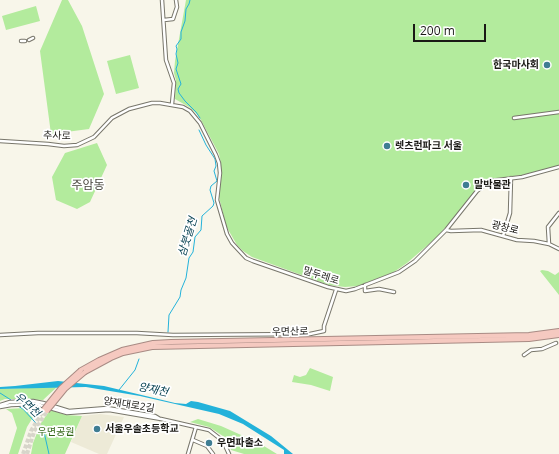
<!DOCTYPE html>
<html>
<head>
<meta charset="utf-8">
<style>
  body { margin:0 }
  #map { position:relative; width:559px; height:454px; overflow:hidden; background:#f8f6ea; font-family:"Open Sans",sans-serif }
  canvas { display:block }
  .scale { position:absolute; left:413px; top:24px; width:73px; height:18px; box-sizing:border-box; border:2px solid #1a1915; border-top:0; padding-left:5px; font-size:12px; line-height:14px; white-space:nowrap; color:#1a1915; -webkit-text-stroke:3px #fff; paint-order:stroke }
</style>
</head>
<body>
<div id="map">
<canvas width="559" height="454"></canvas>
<div class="scale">200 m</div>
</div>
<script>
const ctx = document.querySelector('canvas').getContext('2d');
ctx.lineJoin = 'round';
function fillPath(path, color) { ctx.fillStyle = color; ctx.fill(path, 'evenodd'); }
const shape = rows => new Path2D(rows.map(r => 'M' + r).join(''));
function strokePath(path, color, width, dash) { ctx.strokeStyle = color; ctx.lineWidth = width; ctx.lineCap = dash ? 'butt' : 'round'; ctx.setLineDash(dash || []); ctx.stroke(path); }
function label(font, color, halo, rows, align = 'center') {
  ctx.font = font + ' "Open Sans","Noto Sans KR",sans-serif'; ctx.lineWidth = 3.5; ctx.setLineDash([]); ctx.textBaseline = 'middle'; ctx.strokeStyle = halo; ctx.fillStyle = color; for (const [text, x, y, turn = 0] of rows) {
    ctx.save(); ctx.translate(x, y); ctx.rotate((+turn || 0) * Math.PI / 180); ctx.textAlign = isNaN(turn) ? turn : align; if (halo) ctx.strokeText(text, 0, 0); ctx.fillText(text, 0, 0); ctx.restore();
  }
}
const built = shape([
  [100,414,124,417,107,454,99,454,71,442,82,416]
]);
const green = shape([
  [62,0,68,0,82,26,104,94,89,129,51,134,40,51],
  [186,0,559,0,559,166,522,175,490,179,483,184,437,237,407,263,394,272,358,286,345,287,329,285,252,257,243,251,237,245,226,226,219,197,221,164,219,154,201,120,196,113,189,107,175,99,176,80,174,73,175,61],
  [36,6,40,21,6,30,2,16],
  [130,55,139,88,116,94,107,61],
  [97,143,107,165,90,202,77,209,56,200,52,177,65,153],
  [542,270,548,271,555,275,559,272,559,295,540,271],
  [310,368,333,377,330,391,311,385,292,382,294,375,300,377,306,375],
  [57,387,43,400,20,399,5,399,0,401,0,389],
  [25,408,38,409,27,427,18,454,9,454,17,428,12,413,6,409],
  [50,410,66,415,82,416,65,454,31,454,33,443,41,423],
  [198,419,221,426,259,443,277,454,244,454,231,450,226,438,209,427,190,422]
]);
const water = shape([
  [58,381,104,386,175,403,186,404,191,401,198,402,230,411,271,436,293,454,284,454,284,450,243,424,219,414,140,396,86,387,0,389,0,387,15,386]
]);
const stream = shape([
  [190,0,189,4,186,9,185,21,181,32,181,39,176,46,177,49,176,54,178,63,176,69,181,84,178,89,179,93,185,101,196,112,200,118],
  [168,332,169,315,180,297,181,290,186,278,189,258,193,252,195,237,201,230,202,216,213,206,214,203,210,190,211,186,217,181,214,171,216,166,215,159,206,145,199,130],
  [119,390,135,370,139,359],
  [0,393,11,400],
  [18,406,23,409,44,432,49,454]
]);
const highwayTunnel = shape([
  [23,454,31,431,44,409],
  [27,454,34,432,47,411]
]);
const minor = shape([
  [162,0,166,60,174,83,172,104],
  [164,20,173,19,177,7,176,0],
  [29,40,33,38],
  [21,41,25,41],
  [514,118,559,112],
  [0,141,48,144,64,146,77,145,94,137,112,118,129,109,152,103,160,103,183,107,190,111,200,123,216,155,219,163,220,173,217,200,227,234,232,243,246,258,253,261,328,287,346,291,355,289,399,272,415,261,446,230,477,191,490,181,522,177,559,167],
  [446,230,451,231,481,230,517,240,534,241,549,244,559,249],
  [503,236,510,213,511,178],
  [549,244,548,227,559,213],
  [365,285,365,291,379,289,394,292],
  [0,335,38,333,137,333,173,335,310,334,324,331,324,326,336,290],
  [524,355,531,350,542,349,556,343],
  [0,405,10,402,33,401,43,403,69,411,107,408,155,416,160,419],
  [0,407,11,405,36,404,67,413,109,410,161,419,209,430,223,441,229,454],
  [193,440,207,446,213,454],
  [188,454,196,427]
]);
const highway = shape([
  [81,370,99,360,122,350,153,343,171,342,529,335,559,331],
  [85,372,111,358,123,353,152,347,529,339,559,335]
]);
const highwayBridge = shape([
  [44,409,61,388,81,370],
  [47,411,65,389,85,372]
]);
const markers = [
  [547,65,4,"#3f7d93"],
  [387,146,4,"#3f7d93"],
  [466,185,4,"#3f7d93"],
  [97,429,4,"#3f7d93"],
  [209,443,4,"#3f7d93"]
];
const poiNames = [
  ["한국마사회",539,65,"right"],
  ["렛츠런파크 서울",395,146],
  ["말박물관",474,185],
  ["서울우솔초등학교",105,429],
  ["우면파출소",217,443]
];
const streetNames = [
  ["추사로",57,136,2],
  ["광창로",505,228,14],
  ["말두레로",321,276,17],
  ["우면산로",290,332,-1],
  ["양재대로2길",129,405,9]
];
const parkNames = [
  ["우면공원",56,432]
];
const waterNames = [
  ["삼붓골천",188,237,-73],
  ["양재천",153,390,12],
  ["우면천",27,405,42]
];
const quarterNames = [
  ["주암동",88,186]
];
fillPath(built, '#edead7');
fillPath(green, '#b3eb9d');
fillPath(water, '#23b2da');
strokePath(stream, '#23b2da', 1);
strokePath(highwayTunnel, '#d7d5ca', 4, [4, 2]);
strokePath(minor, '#78766b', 4.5);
strokePath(highway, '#a88b84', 6);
strokePath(minor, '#fff', 2.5);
strokePath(highway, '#f5c9c0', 4);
strokePath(highwayBridge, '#a88b84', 6, []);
strokePath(highwayBridge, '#f5c9c0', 4);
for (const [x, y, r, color] of markers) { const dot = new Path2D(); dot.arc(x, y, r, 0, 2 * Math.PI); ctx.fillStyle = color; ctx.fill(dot); strokePath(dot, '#fff', 1.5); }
label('bold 10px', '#1a1915', '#fff', poiNames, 'left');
label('10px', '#1a1915', '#fff', streetNames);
label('10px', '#326616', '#fff', parkNames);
label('italic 11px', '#013d4e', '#fff', waterNames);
label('12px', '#48463d', '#fff', quarterNames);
</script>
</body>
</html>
